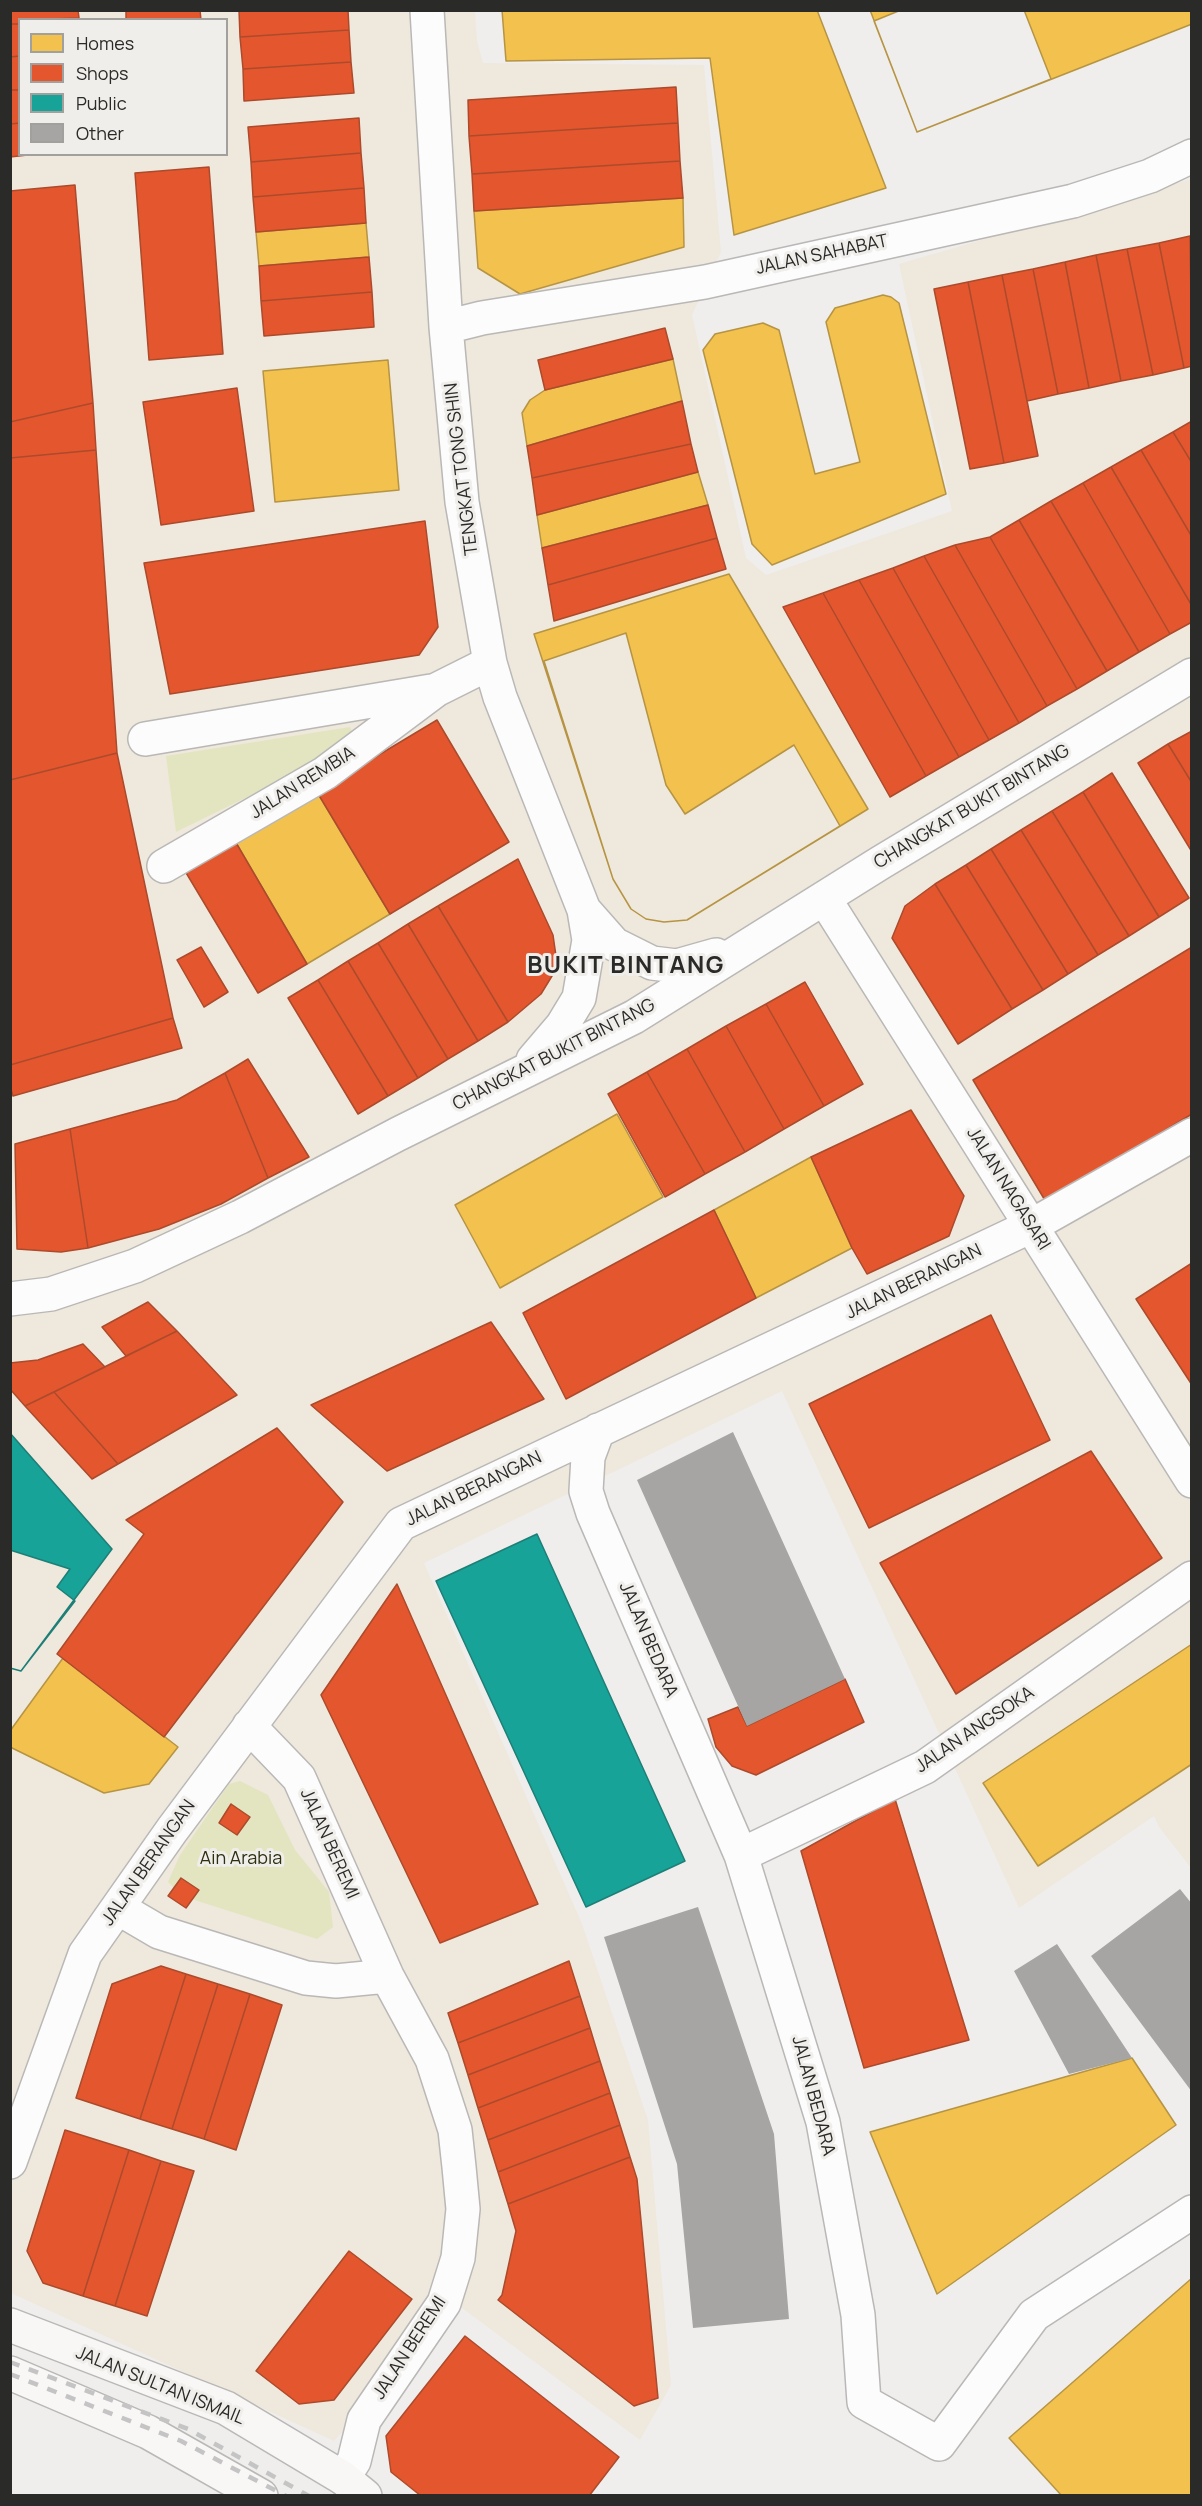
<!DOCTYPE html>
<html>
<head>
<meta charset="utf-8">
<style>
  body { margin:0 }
  #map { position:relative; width:1202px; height:2506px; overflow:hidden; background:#efeeec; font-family:Manrope,sans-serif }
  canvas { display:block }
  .frame { position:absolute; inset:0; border:12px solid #2a2a29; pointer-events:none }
  .legend { position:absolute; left:18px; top:18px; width:210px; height:138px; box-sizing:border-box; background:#f0eeeb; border:2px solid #a1a09d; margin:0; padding:8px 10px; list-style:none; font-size:18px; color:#2a2a29 }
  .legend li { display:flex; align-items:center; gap:12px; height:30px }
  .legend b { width:30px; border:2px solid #a1a09d }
</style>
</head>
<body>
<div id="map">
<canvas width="1202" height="2506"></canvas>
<div class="frame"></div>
<ul class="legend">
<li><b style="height:16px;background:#f2c14e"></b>Homes</li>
<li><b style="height:16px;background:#e4572e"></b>Shops</li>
<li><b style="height:16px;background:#17a398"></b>Public</li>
<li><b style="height:16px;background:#a6a5a3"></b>Other</li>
</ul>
</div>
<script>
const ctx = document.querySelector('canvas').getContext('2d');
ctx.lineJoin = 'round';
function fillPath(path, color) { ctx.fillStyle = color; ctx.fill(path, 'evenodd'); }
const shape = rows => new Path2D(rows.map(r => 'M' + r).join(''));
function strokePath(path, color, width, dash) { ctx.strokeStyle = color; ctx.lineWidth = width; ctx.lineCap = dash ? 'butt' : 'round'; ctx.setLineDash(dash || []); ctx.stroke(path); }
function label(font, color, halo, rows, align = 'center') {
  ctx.font = font + ' Manrope,sans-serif'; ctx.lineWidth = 6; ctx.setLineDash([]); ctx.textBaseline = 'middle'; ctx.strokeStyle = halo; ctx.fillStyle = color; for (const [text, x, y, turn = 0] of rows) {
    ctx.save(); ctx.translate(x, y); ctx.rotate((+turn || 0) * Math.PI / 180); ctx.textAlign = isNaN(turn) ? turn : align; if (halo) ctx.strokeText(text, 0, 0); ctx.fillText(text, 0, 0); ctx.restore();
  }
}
const commercial = shape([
  [11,11,475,11,477,41,483,63,704,65,721,252,692,315,746,558,766,575,952,511,899,264,1191,179,1191,1868,1159,1827,1154,1816,1019,1908,782,1391,424,1563,582,1924,648,2120,671,2385,640,2440,458,2305,334,2441,11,2293],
  [20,20,226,20,226,154,20,154]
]);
const green = shape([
  [350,727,357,743,176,832,166,756],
  [240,1781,268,1795,295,1850,329,1892,333,1927,317,1939,182,1896,168,1882,180,1855,229,1784]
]);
const homes = shape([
  [502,10,817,10,886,188,734,235,710,58,506,61,502,10],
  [870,10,1192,10,1192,24,917,132,870,10],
  [901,10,1024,10,1051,79,917,132,874,21,901,10],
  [683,198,684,247,520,294,478,268,474,211,683,198],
  [366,223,369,257,259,266,256,232,366,223],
  [883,295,891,297,899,303,946,494,772,565,752,544,703,350,715,334,763,323,779,330,815,474,860,462,826,322,835,308,883,295],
  [673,359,682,401,527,446,522,413,530,400,545,390,673,359],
  [388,360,399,490,275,502,263,371,388,360],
  [698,472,708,505,542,548,537,515,698,472],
  [729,574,868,809,687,920,664,922,646,919,631,909,613,879,534,634,729,574],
  [626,633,666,785,685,814,794,745,840,826,687,920,664,922,646,919,631,909,613,879,544,661,626,633],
  [317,792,390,914,307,964,235,841,317,792],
  [617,1114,663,1197,500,1288,455,1205,617,1114],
  [811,1157,852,1248,756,1298,714,1210,811,1157],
  [1192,1644,1192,1764,1038,1866,983,1783,1192,1644],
  [63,1658,178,1747,149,1784,104,1793,10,1747,10,1731,63,1658],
  [1132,2058,1176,2125,937,2294,870,2132,1132,2058],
  [1192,2278,1192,2496,1062,2496,1009,2438,1192,2278]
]);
const shops = shape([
  [10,10,78,10,79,18,20,20,20,24,10,24,10,10],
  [126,10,200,10,201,20,126,20,126,10],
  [239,10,348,10,349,30,240,37,239,10],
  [10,24,20,24,20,56,10,57,10,24],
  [349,30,351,62,243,69,240,37,349,30],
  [20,56,20,90,10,90,10,57,20,56],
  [351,62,354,93,244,101,243,69,351,62],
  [676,87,678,123,469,136,468,100,676,87],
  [10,90,20,90,20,123,10,124,10,90],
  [359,118,361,153,251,162,248,127,359,118],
  [20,123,20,154,36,154,10,157,10,124,20,123],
  [678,123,680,161,472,174,469,136,678,123],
  [361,153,364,188,253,197,251,162,361,153],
  [680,161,683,198,474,211,472,174,680,161],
  [209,167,223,354,149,360,135,173,209,167],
  [75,185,93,403,10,422,10,191,75,185],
  [364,188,366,223,256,232,253,197,364,188],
  [1190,236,1192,366,1184,368,1159,243,1190,236],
  [1159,243,1184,368,1153,375,1127,249,1159,243],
  [1127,249,1153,375,1121,381,1096,255,1127,249],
  [1096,255,1121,381,1089,388,1065,262,1096,255],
  [369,257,372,292,261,301,259,266,369,257],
  [1065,262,1089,388,1058,394,1033,269,1065,262],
  [1033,269,1058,394,1027,401,1002,275,1033,269],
  [1002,275,1038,456,1004,463,968,282,1002,275],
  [968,282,1004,463,970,469,934,289,968,282],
  [372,292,374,327,264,336,261,301,372,292],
  [665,328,673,359,545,390,538,360,665,328],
  [237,388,254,511,161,525,143,402,237,388],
  [682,401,691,444,532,478,527,446,682,401],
  [93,403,96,450,10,458,10,422,93,403],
  [1192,421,1192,463,1173,432,1192,421],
  [1173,432,1192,463,1192,537,1141,450,1173,432],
  [691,444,698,472,537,515,532,478,691,444],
  [96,450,117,753,10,780,10,458,96,450],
  [1141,450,1192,537,1192,606,1111,467,1141,450],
  [1111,467,1192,606,1192,622,1170,634,1083,483,1111,467],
  [1083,483,1170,634,1139,652,1051,501,1083,483],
  [1051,501,1139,652,1107,671,1019,520,1051,501],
  [708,505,717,538,548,585,542,548,708,505],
  [1019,520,1107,671,1077,689,990,537,1019,520],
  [425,521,438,627,419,655,170,694,144,563,425,521],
  [990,537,1077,689,1047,706,955,545,990,537],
  [717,538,726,569,554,621,548,585,717,538],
  [955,545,1047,706,1019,723,924,556,955,545],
  [924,556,1019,723,989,740,893,568,924,556],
  [893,568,989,740,959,757,859,580,893,568],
  [859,580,959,757,926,776,823,593,859,580],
  [823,593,926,776,890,797,783,607,823,593],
  [437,720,509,842,390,914,317,792,437,720],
  [1192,731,1192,783,1168,744,1192,731],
  [1168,744,1192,783,1192,852,1138,763,1168,744],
  [117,753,173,1018,10,1065,10,780,117,753],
  [1112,773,1189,898,1159,917,1083,792,1112,773],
  [1083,792,1159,917,1129,936,1052,811,1083,792],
  [1052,811,1129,936,1098,955,1021,830,1052,811],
  [1021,830,1098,955,1068,974,991,849,1021,830],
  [235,841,307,964,258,993,185,871,235,841],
  [991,849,1068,974,1043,990,966,865,991,849],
  [518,859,553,935,556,956,552,976,541,994,508,1022,438,906,518,859],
  [966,865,1043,990,1012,1009,935,884,966,865],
  [935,884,1012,1009,958,1044,892,938,905,906,935,884],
  [438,906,508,1022,478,1041,408,924,438,906],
  [408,924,478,1041,448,1059,378,943,408,924],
  [378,943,448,1059,418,1078,348,961,378,943],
  [201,947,228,992,204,1007,177,960,201,947],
  [1192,947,1192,1114,1046,1202,973,1080,1192,947],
  [348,961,418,1078,388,1096,318,980,348,961],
  [318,980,388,1096,358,1114,288,998,318,980],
  [805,982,863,1084,824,1106,766,1004,805,982],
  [766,1004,824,1106,784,1129,726,1026,766,1004],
  [173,1018,182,1048,13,1096,10,1086,10,1065,173,1018],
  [726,1026,784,1129,745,1152,687,1049,726,1026],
  [687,1049,745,1152,705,1174,647,1072,687,1049],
  [248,1059,309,1157,268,1178,225,1073,248,1059],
  [647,1072,705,1174,665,1197,608,1094,647,1072],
  [225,1073,268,1178,221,1204,159,1229,88,1248,70,1129,177,1100,225,1073],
  [911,1110,964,1196,949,1236,867,1274,852,1248,811,1157,911,1110],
  [70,1129,88,1248,61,1252,17,1249,15,1144,70,1129],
  [714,1210,756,1298,566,1399,523,1313,714,1210],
  [1192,1263,1192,1385,1136,1299,1192,1263],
  [148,1302,177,1331,126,1356,102,1327,148,1302],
  [991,1315,1050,1440,869,1528,809,1404,991,1315],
  [491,1322,544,1399,387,1471,311,1405,491,1322],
  [177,1331,237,1395,118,1464,54,1392,177,1331],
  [83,1344,105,1367,25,1406,10,1389,10,1363,38,1360,83,1344],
  [54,1392,118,1464,92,1479,25,1406,54,1392],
  [277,1428,343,1502,164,1737,57,1654,144,1534,126,1520,277,1428],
  [1091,1451,1162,1558,956,1694,880,1563,1091,1451],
  [397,1584,538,1904,440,1943,321,1695,397,1584],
  [845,1679,864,1722,756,1775,732,1766,716,1747,708,1719,738,1707,747,1726,845,1679],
  [895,1799,969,2040,864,2068,801,1851,895,1799],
  [231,1804,250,1817,237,1835,219,1823,231,1804],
  [181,1878,199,1890,186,1908,168,1896,181,1878],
  [569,1961,580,1996,458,2043,448,2013,569,1961],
  [161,1966,186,1974,140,2119,76,2098,112,1984,161,1966],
  [186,1974,218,1984,172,2129,140,2119,186,1974],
  [218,1984,250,1994,204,2139,172,2129,218,1984],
  [250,1994,282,2005,236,2150,204,2139,250,1994],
  [580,1996,590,2028,468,2075,458,2043,580,1996],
  [590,2028,600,2061,478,2108,468,2075,590,2028],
  [600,2061,610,2093,488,2140,478,2108,600,2061],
  [610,2093,620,2125,498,2172,488,2140,610,2093],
  [620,2125,630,2157,508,2204,498,2172,620,2125],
  [65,2130,129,2150,83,2296,43,2283,27,2251,65,2130],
  [129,2150,161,2161,115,2306,83,2296,129,2150],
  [630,2157,637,2179,658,2398,634,2406,498,2300,502,2295,516,2231,508,2204,630,2157],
  [161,2161,194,2171,147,2316,115,2306,161,2161],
  [349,2251,412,2299,334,2400,299,2404,256,2371,349,2251],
  [465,2336,619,2457,589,2496,421,2496,391,2472,386,2436,465,2336]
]);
const public = shape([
  [10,1433,112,1549,21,1671,10,1668,10,1433],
  [537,1534,685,1861,586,1907,436,1581,537,1534],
  [10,1550,70,1569,57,1587,75,1601,21,1671,10,1668,10,1550]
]);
const building = shape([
  [733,1432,845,1679,747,1726,637,1480],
  [1180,1889,1192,1904,1192,2092,1091,1956],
  [698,1907,774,2134,789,2319,693,2328,677,2164,604,1937],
  [1057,1944,1132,2058,1069,2074,1014,1971]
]);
const minor = shape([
  [427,10,446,327,462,502,490,663,500,697,584,910,589,940,579,998,562,1026,533,1060],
  [446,327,482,318,705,282,1073,201,1150,176,1192,156],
  [145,739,431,691],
  [164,866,325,773,436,690,490,663],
  [824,898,1192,1481],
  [584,910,614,944,652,963,677,966,716,955],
  [10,1299,51,1294,135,1266,240,1217,398,1134,634,1017,880,863,1192,675],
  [598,1430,588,1457,586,1491,593,1513,741,1855,823,2122,858,2315,864,2402,939,2444,1034,2315,1192,2212],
  [249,1726,299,1778,387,1976,432,2059,455,2130,459,2167,463,2209,458,2258,444,2303,364,2420,354,2461,343,2478],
  [741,1855,925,1767,1192,1578],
  [118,1908,159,1932,306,1978,336,1981,387,1976],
  [10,2162,85,1954,172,1830,401,1524,1031,1226,1192,1135]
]);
const secondary = shape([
  [10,2325,226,2408,343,2478,365,2496],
  [10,2373,148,2432,261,2496]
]);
const rail = shape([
  [10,2362,188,2429,309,2496],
  [10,2374,181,2441,286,2496]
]);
const streetNames = [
  ["JALAN SAHABAT",822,255,-12],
  ["TENGKAT TONG SHIN",462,469,-97],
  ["JALAN REMBIA",303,783,-32],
  ["CHANGKAT BUKIT BINTANG",972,807,-31],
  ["CHANGKAT BUKIT BINTANG",554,1055,-27],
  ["JALAN NAGASARI",1008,1189,58],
  ["JALAN BERANGAN",914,1282,-26],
  ["JALAN BERANGAN",474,1489,-26],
  ["JALAN BEDARA",648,1640,67],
  ["JALAN ANGSOKA",975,1730,-34],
  ["JALAN BEREMI",329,1844,66],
  ["JALAN BERANGAN",149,1863,-55],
  ["JALAN BEDARA",813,2096,75],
  ["JALAN BEREMI",410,2348,-57],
  ["JALAN SULTAN ISMAIL",160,2386,22]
];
const parkNames = [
  ["Ain Arabia",241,1859]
];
const districtNames = [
  ["BUKIT BINTANG",626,966]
];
fillPath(commercial, '#efe8dc');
fillPath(green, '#e3e5c1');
fillPath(homes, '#f2c14e');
strokePath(homes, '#b69443', 1.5);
fillPath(shops, '#e4572e');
strokePath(shops, '#ac4a2c', 1.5);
fillPath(public, '#17a398');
strokePath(public, '#1d7f77', 1.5);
fillPath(building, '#a6a5a3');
strokePath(minor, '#b9b8b6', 36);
strokePath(secondary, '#b9b8b6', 36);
strokePath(minor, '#fdfcfc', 33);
strokePath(secondary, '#f9f6f6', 33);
strokePath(rail, '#c4c4c4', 4.5, [10, 10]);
label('18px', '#2a2a29', '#f0eeeb', streetNames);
label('18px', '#2e2f0e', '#f0eeeb', parkNames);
ctx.letterSpacing = '1.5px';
label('bold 24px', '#2a2a29', '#f0eeeb', districtNames);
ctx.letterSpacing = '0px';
</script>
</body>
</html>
